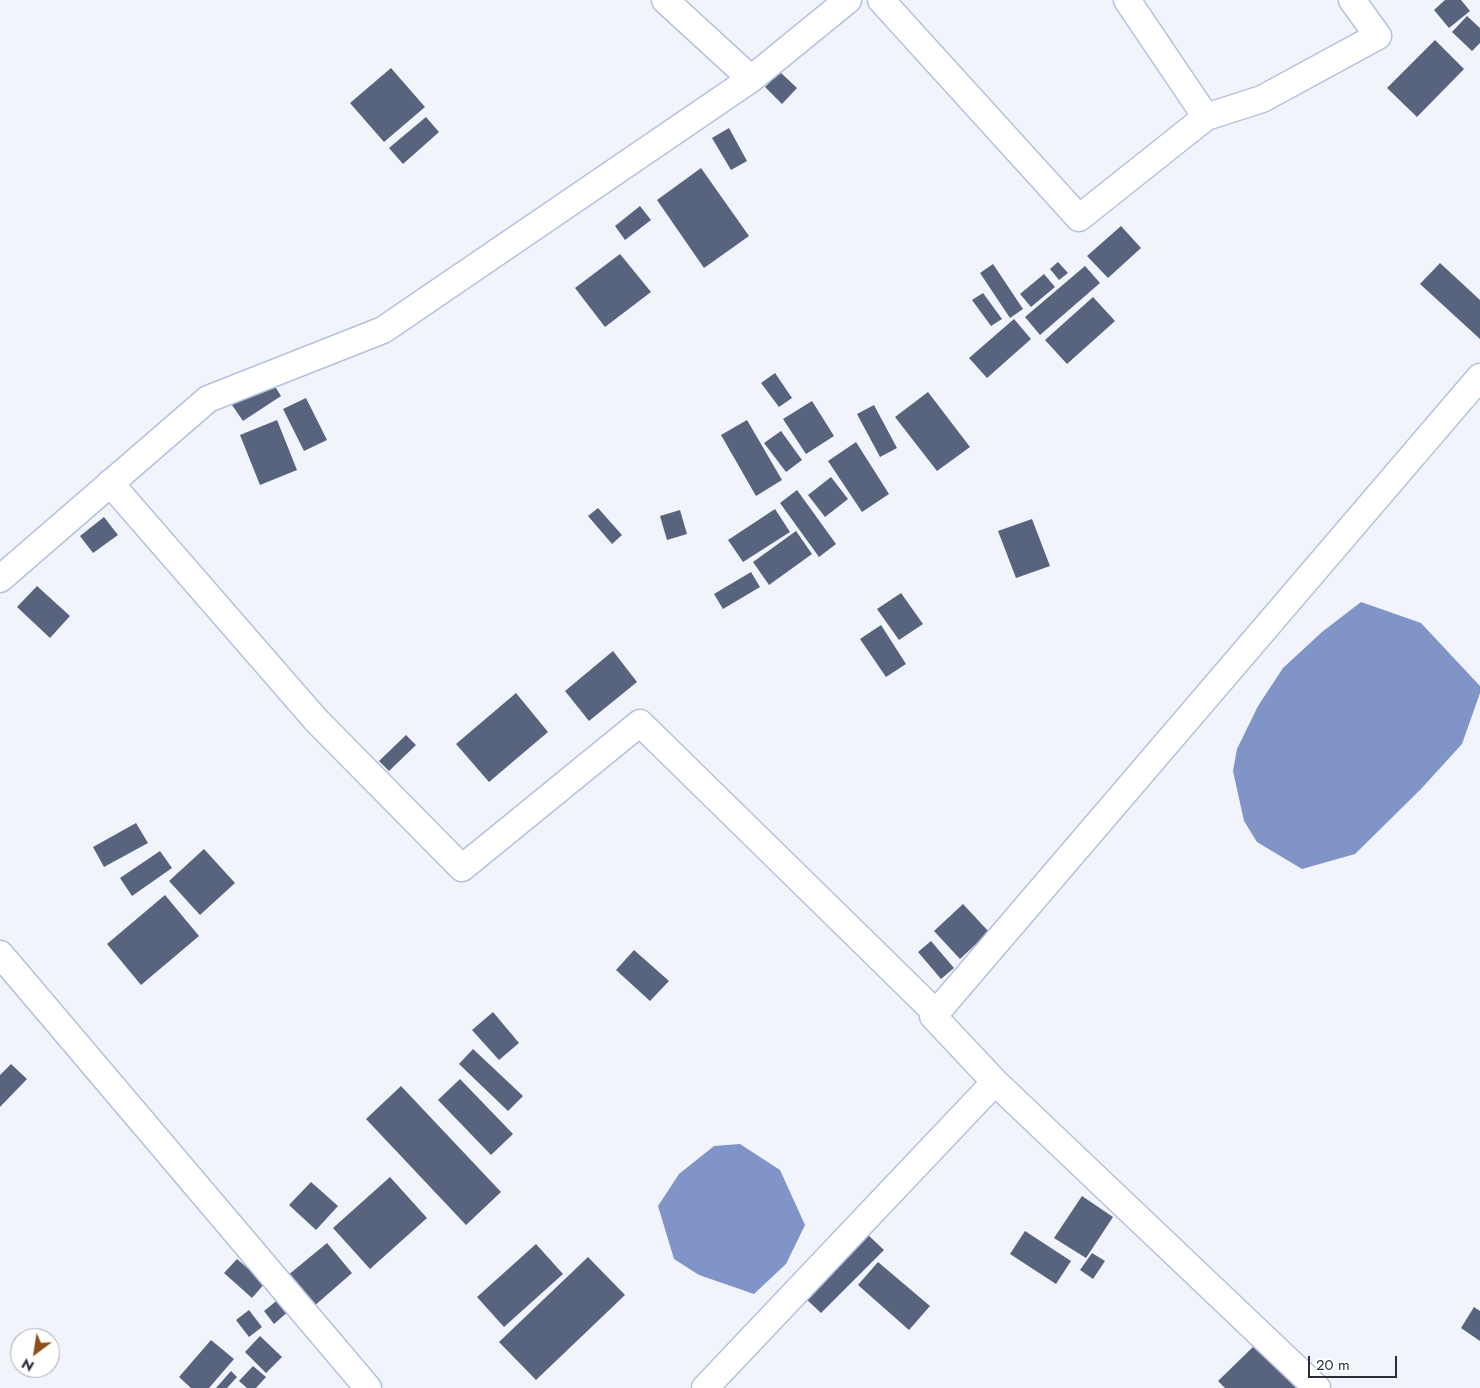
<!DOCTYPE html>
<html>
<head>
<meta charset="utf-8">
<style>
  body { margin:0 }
  #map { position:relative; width:1480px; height:1388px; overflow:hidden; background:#f2f4fb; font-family:Jost,sans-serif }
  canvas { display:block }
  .north { position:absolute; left:10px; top:1328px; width:50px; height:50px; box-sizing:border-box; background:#fff; border:1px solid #a9abb0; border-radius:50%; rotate:211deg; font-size:14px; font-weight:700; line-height:20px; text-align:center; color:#292e3a }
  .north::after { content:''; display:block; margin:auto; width:18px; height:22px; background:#8e4e17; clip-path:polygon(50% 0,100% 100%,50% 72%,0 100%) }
  .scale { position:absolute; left:1308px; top:1356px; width:89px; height:22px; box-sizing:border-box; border:2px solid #292e3a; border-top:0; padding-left:6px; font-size:15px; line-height:18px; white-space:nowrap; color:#292e3a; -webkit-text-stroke:4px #fff; paint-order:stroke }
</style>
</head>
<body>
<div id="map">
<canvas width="1480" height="1388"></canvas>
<div class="north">N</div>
<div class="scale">20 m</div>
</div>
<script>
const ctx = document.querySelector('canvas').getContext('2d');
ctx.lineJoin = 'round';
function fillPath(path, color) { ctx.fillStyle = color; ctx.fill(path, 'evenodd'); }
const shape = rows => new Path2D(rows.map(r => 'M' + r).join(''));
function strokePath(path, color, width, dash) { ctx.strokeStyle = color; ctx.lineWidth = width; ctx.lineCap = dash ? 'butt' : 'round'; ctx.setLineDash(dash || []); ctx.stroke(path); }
const water = shape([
  [1361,602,1421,623,1480,686,1480,693,1462,744,1421,789,1355,854,1302,869,1257,842,1244,821,1233,771,1237,749,1258,706,1283,668,1322,632],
  [740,1144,780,1170,805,1225,786,1264,754,1294,699,1275,674,1259,658,1206,679,1174,714,1146]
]);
const building = shape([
  [1445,0,1461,0,1470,11,1449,28,1434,10],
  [1467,16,1480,28,1480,43,1472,51,1452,32],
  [1435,40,1464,69,1417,117,1387,88],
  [391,68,425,107,384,142,350,103],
  [780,72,797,88,782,104,765,87],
  [426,117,439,132,403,164,389,148],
  [729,128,747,161,731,170,712,138],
  [701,168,749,236,704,268,657,200],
  [640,206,651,220,625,240,615,226],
  [1121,226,1141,248,1108,278,1087,256],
  [620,254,651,292,605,327,575,288],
  [1058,262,1068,273,1059,280,1050,269],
  [1440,263,1480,300,1480,339,1420,284],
  [993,264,1023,309,1010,318,980,273],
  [1085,266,1100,283,1040,335,1025,317],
  [1044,274,1055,287,1031,307,1020,294],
  [983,293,1002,319,991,326,972,300],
  [1093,297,1115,321,1067,364,1045,340],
  [1014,319,1031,339,987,378,969,358],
  [775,373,792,398,779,407,761,383],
  [271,380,281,396,243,421,232,405],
  [928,392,970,447,937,471,895,417],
  [306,398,327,440,304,451,283,409],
  [812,401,834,436,806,454,783,419],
  [874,405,897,448,880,457,857,414],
  [277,420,297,470,260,485,240,435],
  [747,420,782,480,756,496,721,435],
  [781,431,802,460,786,472,764,443],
  [856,442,889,494,862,512,828,461],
  [831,477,848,499,825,517,808,495],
  [797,490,836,544,819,557,780,503],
  [598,508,622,535,612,544,588,516],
  [775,509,790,532,743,562,728,540],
  [680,510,687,534,667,540,660,516],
  [104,517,118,535,93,553,80,536],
  [1032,519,1050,566,1016,578,998,531],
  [796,531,812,554,769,585,753,562],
  [751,572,760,587,723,609,714,594],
  [37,586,70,616,50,638,17,607],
  [901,593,923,624,899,640,877,609],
  [881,625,906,664,886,677,860,639],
  [613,651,637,682,589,721,565,691],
  [516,693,548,732,489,782,456,744],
  [406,735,416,745,389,771,379,761],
  [136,823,148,843,104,867,93,847],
  [204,849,235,883,200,915,169,881],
  [160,851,172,868,132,896,120,878],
  [165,895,199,936,141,985,107,944],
  [963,904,989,932,960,959,934,931],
  [931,941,954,968,941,979,918,952],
  [634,950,669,981,650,1001,616,970],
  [493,1012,519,1043,499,1060,472,1030],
  [473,1049,523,1096,508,1111,459,1064],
  [11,1064,27,1079,0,1107,0,1075],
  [460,1079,513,1134,491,1155,438,1100],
  [401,1086,501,1192,466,1225,366,1119],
  [390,1177,427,1218,370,1269,333,1228],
  [311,1182,338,1206,316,1230,289,1205],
  [1082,1196,1113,1217,1086,1258,1054,1238],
  [1025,1231,1071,1261,1056,1284,1010,1254],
  [867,1234,884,1250,821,1313,805,1298],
  [327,1243,352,1273,313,1307,287,1276],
  [536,1244,563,1274,504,1327,477,1297],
  [1092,1253,1105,1261,1093,1279,1080,1270],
  [588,1257,625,1295,536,1380,499,1342],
  [237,1259,265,1283,252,1298,224,1273],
  [878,1262,930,1306,909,1330,858,1285],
  [280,1298,290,1310,274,1324,264,1311],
  [1474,1307,1480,1311,1480,1341,1461,1328],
  [249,1310,262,1327,249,1337,236,1320],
  [260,1336,282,1357,266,1373,245,1352],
  [211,1340,234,1359,209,1388,191,1388,179,1377],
  [1255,1345,1296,1388,1225,1388,1218,1381],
  [253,1366,266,1377,256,1388,247,1388,239,1381],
  [231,1371,237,1377,227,1388,216,1388]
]);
const minor = shape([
  [665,0,751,79],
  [881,0,1079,218,1206,117,1262,99,1378,36,1352,0],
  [1127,0,1206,117],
  [110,483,316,720,462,868,640,723,936,1013],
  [0,579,208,399,383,330,751,79,848,0],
  [0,954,368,1388],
  [995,1082,1317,1388],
  [705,1388,995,1082,933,1016,936,1013,1480,377]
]);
fillPath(water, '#8094c8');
fillPath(building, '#58637d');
strokePath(minor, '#b5c1df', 29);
strokePath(minor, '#fff', 26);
</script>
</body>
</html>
